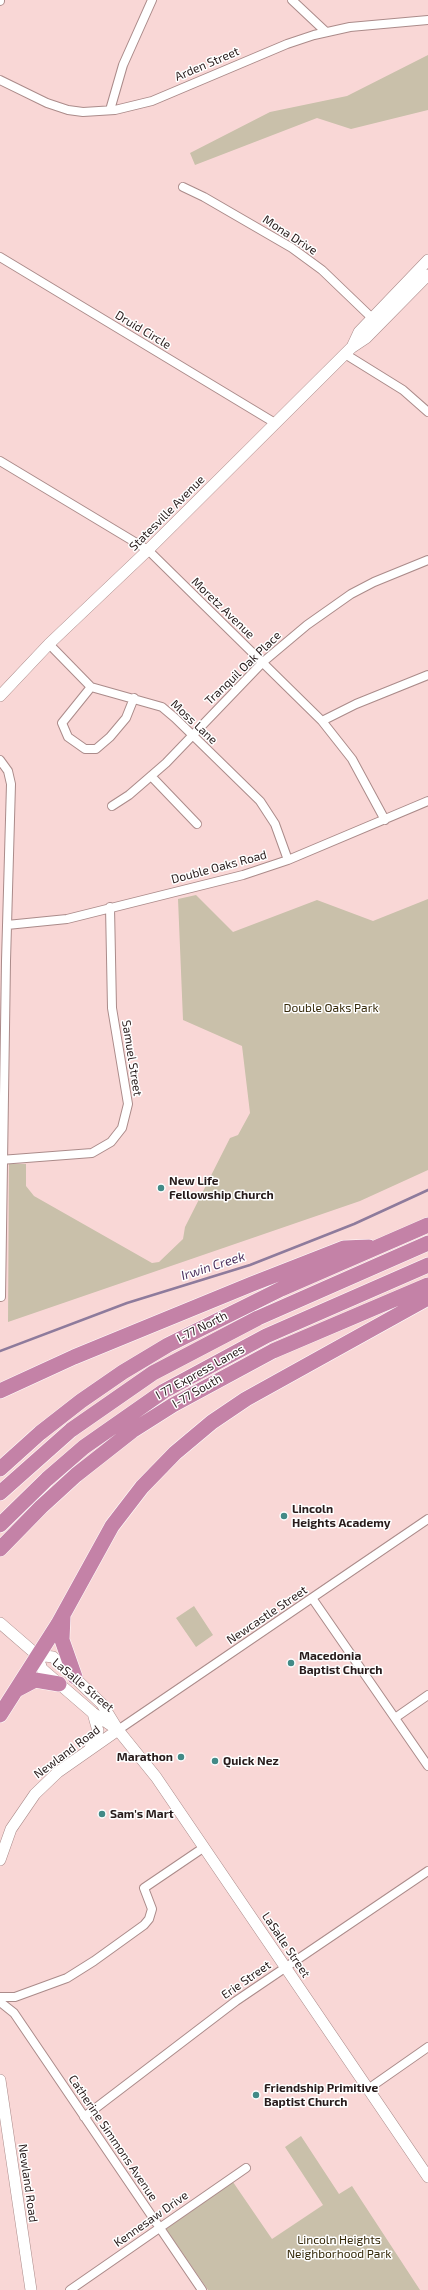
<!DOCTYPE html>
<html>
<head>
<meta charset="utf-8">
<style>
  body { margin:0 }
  canvas { display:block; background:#f9d7d6 }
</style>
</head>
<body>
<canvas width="428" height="2290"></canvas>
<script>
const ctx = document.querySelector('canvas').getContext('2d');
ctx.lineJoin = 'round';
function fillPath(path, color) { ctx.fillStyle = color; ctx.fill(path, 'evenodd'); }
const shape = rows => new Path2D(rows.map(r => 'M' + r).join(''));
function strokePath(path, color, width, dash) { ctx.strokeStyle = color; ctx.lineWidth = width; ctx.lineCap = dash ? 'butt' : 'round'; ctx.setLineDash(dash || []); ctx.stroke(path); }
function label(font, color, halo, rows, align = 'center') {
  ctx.font = font + ' "Exo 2",sans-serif'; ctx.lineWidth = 3; ctx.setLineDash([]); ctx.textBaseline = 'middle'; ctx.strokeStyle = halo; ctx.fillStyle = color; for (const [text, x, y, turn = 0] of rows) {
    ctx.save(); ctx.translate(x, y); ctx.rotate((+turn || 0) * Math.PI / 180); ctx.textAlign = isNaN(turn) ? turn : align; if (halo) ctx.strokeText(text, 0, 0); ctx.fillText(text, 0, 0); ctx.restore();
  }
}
const green = shape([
  [428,55,428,110,351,129,317,118,195,165,190,153,270,112,347,96],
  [196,895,233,932,317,900,373,921,428,899,428,1170,360,1201,8,1322,9,1164,26,1164,26,1186,34,1196,152,1263,159,1262,183,1239,185,1227,230,1138,238,1135,250,1113,242,1046,183,1020,178,899],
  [194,1606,213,1635,196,1647,176,1618],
  [301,2136,339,2194,352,2186,420,2290,208,2290,166,2229,233,2182,272,2239,323,2205,285,2147]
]);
const stream = shape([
  [0,1351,127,1303,250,1265,354,1224,428,1190]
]);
const street = shape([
  [292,0,326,32],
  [0,1,0,0],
  [0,80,47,103,68,110,83,112,115,110,152,101,287,44,314,35,350,27,428,20],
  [110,110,123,65,152,0],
  [183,187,204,197,292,248,322,270,372,318],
  [0,257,275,423],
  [345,354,403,390,428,412],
  [0,461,148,550,322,721,352,759,385,820],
  [49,644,91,687,162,707,175,718,260,801,275,824,288,860],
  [91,687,62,723,68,737,85,749,96,749,110,737,126,718,134,698],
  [322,721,356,704,428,675],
  [0,760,8,771,11,784,6,961,1,1297],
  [151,776,197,824],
  [112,806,129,795,166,763,263,662,307,625,351,594,374,582,428,560],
  [7,925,67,919,243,875,288,860,428,801],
  [0,1160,92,1153,111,1142,122,1128,128,1104,112,1008,110,907],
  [312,1598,428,1766],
  [395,1718,428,1695],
  [118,1730,428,1519],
  [0,1997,15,1997,67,1978,94,1961,144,1925,149,1919,152,1909,144,1888,203,1848],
  [0,2002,14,2013,202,2290],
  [368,2089,428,2047],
  [84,2117,236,2001,428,1871],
  [70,2290,246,2168]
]);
const secondary = shape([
  [352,347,359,332,428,260],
  [0,696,49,644,148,550,351,348,366,338,428,275],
  [0,1623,37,1655,42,1669,93,1713,115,1728],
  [37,1655,53,1657,102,1704,118,1730,156,1777,428,2177],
  [90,1748,98,1731,93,1713],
  [0,1860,11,1829,35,1794,58,1772,118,1730],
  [0,2080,31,2290]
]);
const highway = shape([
  [0,1391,74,1357,252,1284,344,1248,369,1247],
  [0,1469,40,1433,81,1401,123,1372,168,1345,281,1289,428,1225],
  [0,1493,71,1430,153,1373,258,1318,428,1243],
  [0,1525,47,1479,84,1447,164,1391,266,1336,428,1265],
  [0,1549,41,1507,76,1475,132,1431,173,1405,273,1351,428,1285],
  [63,1616,62,1640,75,1677],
  [18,1689,35,1680,59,1684],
  [0,1715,58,1624,112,1526,142,1487,175,1453,212,1422,246,1399,428,1298]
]);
const markers = [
  [161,1188,4,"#428a87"],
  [284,1516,4,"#428a87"],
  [291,1663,4,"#428a87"],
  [181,1757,4,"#428a87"],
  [215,1761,4,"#428a87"],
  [102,1814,4,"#428a87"],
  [256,2095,4,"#428a87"]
];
const streetNames = [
  ["Arden Street",207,64,-23],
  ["Mona Drive",290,235,33],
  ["Druid Circle",143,330,31],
  ["Statesville Avenue",167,513,-45],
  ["Moretz Avenue",223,608,44],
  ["Tranquil Oak Place",243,668,-44],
  ["Moss Lane",194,722,43],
  ["Double Oaks Road",219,867,-15],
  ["Samuel Street",132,1058,81],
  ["I-77 North",202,1327,-27],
  ["I 77 Express Lanes",200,1372,-29],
  ["I-77 South",197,1391,-30],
  ["Newcastle Street",267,1615,-34],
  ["LaSalle Street",83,1685,40],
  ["Newland Road",67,1752,-37],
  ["LaSalle Street",286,1945,56],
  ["Erie Street",246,1980,-35],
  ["Catherine Simmons Avenue",113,2138,56],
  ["Newland Road",28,2183,82],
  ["Kennesaw Drive",151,2219,-35]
];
const parkNames = [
  ["Double Oaks Park",331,1008],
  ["Lincoln Heights",339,2240],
  ["Neighborhood Park",339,2254]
];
const poiNames = [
  ["New Life",169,1181],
  ["Fellowship Church",169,1195],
  ["Lincoln",292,1509],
  ["Heights Academy",292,1523],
  ["Macedonia",299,1656],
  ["Baptist Church",299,1670],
  ["Marathon",173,1757,"right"],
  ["Quick Nez",223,1761],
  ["Sam's Mart",110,1814],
  ["Friendship Primitive",264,2088],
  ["Baptist Church",264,2102]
];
const waterNames = [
  ["Irwin Creek",213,1266,-18]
];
fillPath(green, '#c9c0aa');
strokePath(stream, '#8e7b9c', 2.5);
strokePath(street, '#ab8b8a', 10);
strokePath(secondary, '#ab8b8a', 12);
strokePath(highway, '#fff', 16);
strokePath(street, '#fff', 8);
strokePath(secondary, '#fff', 11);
strokePath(highway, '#c482a7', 15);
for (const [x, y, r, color] of markers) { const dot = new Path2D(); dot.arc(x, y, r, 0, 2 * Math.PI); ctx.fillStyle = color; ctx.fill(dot); strokePath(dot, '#fff', 1.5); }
label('12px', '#271b1b', '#fff', streetNames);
label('12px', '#362a0a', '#fff', parkNames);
label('bold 12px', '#271b1b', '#fff', poiNames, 'left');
label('italic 13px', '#4e3260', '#fff', waterNames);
</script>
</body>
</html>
